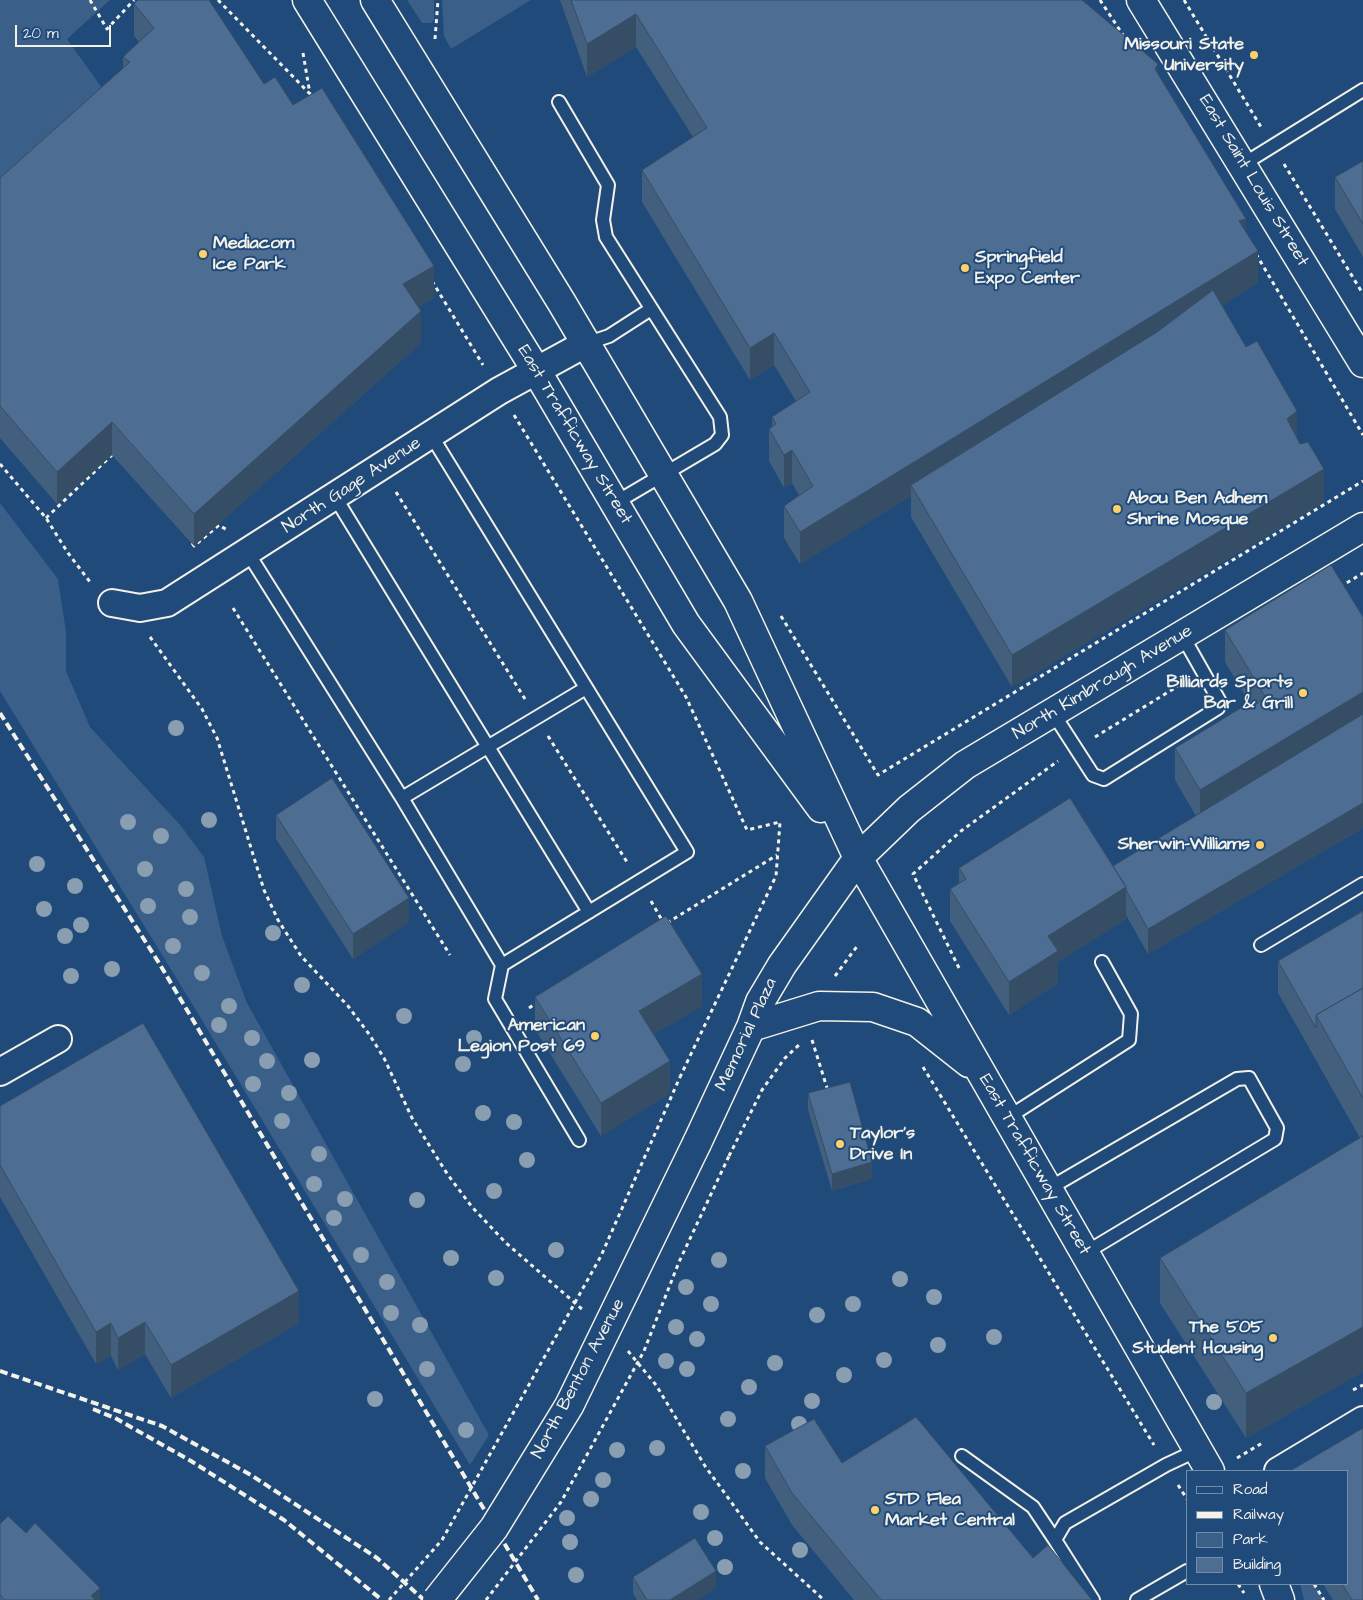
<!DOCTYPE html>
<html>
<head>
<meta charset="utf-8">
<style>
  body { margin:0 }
  #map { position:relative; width:1363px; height:1600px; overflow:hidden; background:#1f4a7a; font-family:"Architects Daughter",sans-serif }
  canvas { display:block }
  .legend { position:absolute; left:1186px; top:1470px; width:162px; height:115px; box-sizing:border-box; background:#1f4a7a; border:1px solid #748da6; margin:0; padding:6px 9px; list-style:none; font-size:15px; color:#f4f1e8 }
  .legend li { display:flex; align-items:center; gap:10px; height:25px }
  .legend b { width:25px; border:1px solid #748da6 }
  .scale { position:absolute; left:15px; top:25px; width:96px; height:22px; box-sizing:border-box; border:2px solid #f4f1e8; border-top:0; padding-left:6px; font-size:15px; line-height:18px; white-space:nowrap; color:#f4f1e8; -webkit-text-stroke:4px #1f4a7a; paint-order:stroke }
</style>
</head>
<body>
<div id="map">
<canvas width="1363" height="1600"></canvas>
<ul class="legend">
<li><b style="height:6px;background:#1f4a7a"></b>Road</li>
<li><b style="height:6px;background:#f4f1e8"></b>Railway</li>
<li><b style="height:14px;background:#3a5f88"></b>Park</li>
<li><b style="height:14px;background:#4d6e92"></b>Building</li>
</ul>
<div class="scale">20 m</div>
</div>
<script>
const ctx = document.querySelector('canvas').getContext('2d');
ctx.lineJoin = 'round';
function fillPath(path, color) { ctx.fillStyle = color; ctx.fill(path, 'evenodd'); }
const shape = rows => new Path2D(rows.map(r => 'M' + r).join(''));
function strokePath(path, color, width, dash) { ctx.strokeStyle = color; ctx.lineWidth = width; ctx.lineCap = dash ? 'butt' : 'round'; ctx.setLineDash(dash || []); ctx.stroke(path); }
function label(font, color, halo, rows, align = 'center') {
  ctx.font = font + ' "Architects Daughter",sans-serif'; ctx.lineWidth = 4; ctx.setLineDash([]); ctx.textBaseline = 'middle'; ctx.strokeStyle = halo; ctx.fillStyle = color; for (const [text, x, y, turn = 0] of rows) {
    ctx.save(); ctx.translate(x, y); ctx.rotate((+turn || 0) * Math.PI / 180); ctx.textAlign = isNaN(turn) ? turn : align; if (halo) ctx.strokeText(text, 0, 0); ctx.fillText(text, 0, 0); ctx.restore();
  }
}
const green = shape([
  [0,0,110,0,67,39,110,99,0,201],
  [407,0,434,0,434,20,431,23,422,23],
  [442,0,531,0,451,49,444,36],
  [0,503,58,579,66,632,66,671,90,727,181,826,204,857,222,936,247,1003,489,1435,470,1465,194,1007,0,691],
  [1300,1584,1314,1584,1324,1600,1304,1600]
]);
const path = shape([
  [90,0,107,29,134,0],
  [218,0,312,96],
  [1100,0,1123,35],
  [1184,0,1261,127],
  [435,39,438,0],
  [303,53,310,94],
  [1284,164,1363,294],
  [1256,254,1363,435],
  [432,281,483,365],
  [514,415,686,697,747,830,780,822,776,876,680,1077],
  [0,464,46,518,68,553,90,582],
  [396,492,525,699],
  [46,518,112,455,114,457],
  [192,543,194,546,219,525,227,530],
  [1340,587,1363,573],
  [233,608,450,955],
  [781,616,878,775,1363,481],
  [150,637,202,709,217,738,264,890,278,920,301,956,348,1006,369,1034,384,1058,412,1118,448,1175,472,1207,506,1243,583,1310],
  [548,736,627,862],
  [1095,737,1183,683],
  [651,901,663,922],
  [667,923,777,855],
  [959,968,913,874,961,831,1058,761],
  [835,976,858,945],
  [529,1008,538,1002],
  [812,1040,828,1091],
  [923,1067,1154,1445],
  [729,1156,762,1090,785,1058,799,1045],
  [628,1351,656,1385,705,1466,760,1542,824,1600],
  [1353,1390,1363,1385],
  [1237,1458,1264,1442],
  [1178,1485,1187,1499],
  [1238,1584,1244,1593],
  [1314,1584,1324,1600]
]);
const lane = shape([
  [559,102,608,185,603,220,606,237,720,417,722,435,715,444,615,503],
  [1242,165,1363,90],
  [585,344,609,336,651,309],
  [335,497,589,912],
  [248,553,402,798,502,965,687,852,431,435],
  [1053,713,1093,775,1104,779,1218,708,1220,702,1182,635],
  [402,798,586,688],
  [1261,945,1363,884],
  [502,965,495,999,579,1140],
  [1007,1118,1129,1040,1131,1014,1102,962],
  [1048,1189,1237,1079,1249,1078,1277,1128,1275,1139,1085,1253],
  [962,1456,1033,1507,1055,1540],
  [1093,1600,1055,1540,1065,1523,1166,1465,1198,1450],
  [1137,1600,1187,1571]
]);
const street = shape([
  [112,603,140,608,167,603,499,391,585,344],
  [0,1072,58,1039],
  [1278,1471,1363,1420]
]);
const secondary = shape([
  [307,0,536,370,686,624,821,808],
  [375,0,562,303,738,601,858,858,1210,1471],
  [1141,0,1363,363],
  [751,1027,819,1006,873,1007,917,1022,969,1063],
  [697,1143,751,1027,760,1002,782,965,858,858,909,809,965,765,1363,527],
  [1274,1584,1280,1600]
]);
const rail = shape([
  [0,713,159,963,538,1600],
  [0,1371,162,1426,251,1475,377,1558,424,1600],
  [93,1409,115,1418,191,1461,284,1520,382,1600]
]);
const pathBridge = shape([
  [389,1600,442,1540,601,1256,680,1077],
  [486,1600,561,1502,644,1351,679,1262,729,1156]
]);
const secondaryBridge = shape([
  [437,1600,494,1528,569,1406,697,1143]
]);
const trees = [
  [176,728],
  [209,820],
  [128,822],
  [161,836],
  [37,864],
  [145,869],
  [75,886],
  [186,889],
  [148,906],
  [44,909],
  [190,917],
  [81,925],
  [273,933],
  [65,936],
  [173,946],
  [112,969],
  [202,973],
  [71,976],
  [302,985],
  [229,1006],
  [404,1016],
  [219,1025],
  [252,1038],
  [474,1038],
  [312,1060],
  [267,1061],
  [463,1064],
  [253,1084],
  [289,1093],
  [483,1113],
  [282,1121],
  [514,1122],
  [319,1154],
  [527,1160],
  [314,1184],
  [494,1191],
  [345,1199],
  [417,1200],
  [334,1218],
  [556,1250],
  [361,1255],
  [451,1258],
  [719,1260],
  [496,1278],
  [900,1279],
  [387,1282],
  [686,1287],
  [934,1297],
  [711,1304],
  [853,1304],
  [391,1313],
  [817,1315],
  [420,1325],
  [676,1327],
  [994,1337],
  [697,1339],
  [938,1345],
  [884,1360],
  [666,1361],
  [775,1363],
  [427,1369],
  [687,1369],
  [844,1375],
  [749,1387],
  [375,1399],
  [812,1401],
  [1214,1402],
  [728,1419],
  [799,1424],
  [466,1430],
  [657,1448],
  [617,1450],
  [743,1471],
  [603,1480],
  [591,1499],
  [701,1512],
  [567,1518],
  [715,1538],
  [570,1542],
  [800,1550],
  [725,1567],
  [576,1575]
];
const wall = shape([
  [560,0,1082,0,1158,75,1246,233,1258,283,1222,305,1297,438,1324,502,1012,687,911,517,911,496,800,564,784,538,784,506,799,495,792,483,784,488,769,461,769,429,772,427,772,417,796,401,774,365,750,380,642,202,642,170,693,137,636,47,587,77],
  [134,4,264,84,293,105,434,298,418,307,421,343,194,546,112,455,57,504,0,438,0,178,123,68,123,57,139,42,134,36],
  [1363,161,1363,257,1335,209,1335,177],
  [1363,617,1363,828,1148,954,1126,915,1126,919,1058,962,1058,983,1009,1015,950,921,950,889,959,883,959,868,1113,866,1196,816,1175,780,1175,748,1252,707,1225,662,1225,630],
  [276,815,409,922,353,959,276,839],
  [1363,911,1363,1372,1246,1438,1160,1303,1160,1258,1360,1138,1278,993,1278,961],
  [535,997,702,1006,654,1034,670,1093,601,1136,535,1029],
  [808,1093,872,1179,832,1191,808,1110],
  [0,1106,299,1323,171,1398,145,1354,118,1370,111,1356,96,1364,0,1197],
  [765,1446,842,1463,1033,1558,1092,1600,854,1600,792,1525,765,1478],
  [0,1524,100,1600,0,1600],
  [633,1577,716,1588,697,1600,637,1600,633,1594],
  [1323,1584,1347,1584,1363,1600,1333,1600]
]);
const shadedWall = shape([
  [636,14,636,47,587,77,587,44],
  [1158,64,1158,96,1155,69],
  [1246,219,1246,251,1239,221],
  [1258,251,1258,283,916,493,911,485,911,496,800,564,800,532],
  [434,266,434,298,403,316,403,284],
  [421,311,421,343,194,546,194,514],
  [774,333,774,365,750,380,750,348],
  [1297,411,1297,443,1287,419],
  [112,422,112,455,57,504,57,472],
  [792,450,792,483,784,488,784,455],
  [1324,469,1324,502,1012,687,1012,655],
  [1363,692,1363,724,1200,823,1200,790],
  [1363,803,1363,828,1148,954,1148,929],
  [1126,887,1126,919,1058,962,1058,983,1009,1015,1009,982,1048,936],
  [409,898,409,922,353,959,353,934],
  [702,974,702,1006,639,1043,639,1011],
  [670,1061,670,1093,601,1136,601,1103],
  [872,1162,872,1179,832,1191,832,1174],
  [299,1291,299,1323,171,1398,171,1365],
  [145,1322,145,1354,118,1370,118,1338],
  [111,1323,111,1356,96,1364,96,1332],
  [1363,1327,1363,1372,1246,1438,1246,1393],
  [716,1571,716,1588,697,1600,670,1600],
  [100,1588,100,1600,91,1600,91,1596]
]);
const building = shape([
  [138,0,209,0,264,84,275,77,293,105,322,88,434,266,403,284,421,311,194,514,112,422,57,472,0,406,0,178,130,62,123,57,154,28,134,4,138,0],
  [571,0,1082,0,1158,64,1155,69,1246,219,1239,221,1258,251,800,532,784,506,813,486,792,450,784,455,769,429,776,424,772,417,810,392,774,333,750,348,642,170,707,128,636,14,587,44,571,0],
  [1363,161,1363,224,1335,177,1363,161],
  [1213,290,1246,347,1257,341,1297,411,1287,419,1300,444,1308,442,1324,469,1012,655,911,485,1157,332,1213,290],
  [1331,565,1363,617,1363,692,1200,790,1175,748,1244,706,1247,710,1266,698,1225,630,1331,565],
  [1363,714,1363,803,1148,929,1126,890,1126,887,1113,866,1363,714],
  [332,778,409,898,353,934,276,815,332,778],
  [1070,798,1126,887,1048,936,1058,951,1009,982,950,889,966,879,959,868,1070,798],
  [1363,911,1363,988,1316,1015,1316,1028,1278,961,1363,911],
  [666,916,702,974,639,1011,670,1061,601,1103,535,997,666,916],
  [1363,988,1363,1098,1316,1015,1363,988],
  [143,1023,299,1291,171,1365,145,1322,118,1338,111,1323,96,1332,0,1165,0,1106,143,1023],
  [850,1082,872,1162,832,1174,808,1093,850,1082],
  [1363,1136,1363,1327,1246,1393,1160,1258,1363,1136],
  [916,1417,1033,1558,1048,1545,1092,1600,881,1600,792,1493,765,1446,814,1419,842,1463,916,1417],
  [1363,1428,1363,1600,1352,1600,1342,1584,1347,1584,1347,1471,1290,1471,1363,1428],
  [8,1516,26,1533,35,1523,100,1588,91,1596,95,1600,5,1600,0,1595,0,1524,8,1516],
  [695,1538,716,1571,670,1600,647,1600,633,1577,695,1538]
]);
const markers = [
  [1254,55,5,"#ffd166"],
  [203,254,5,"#ffd166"],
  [965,268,5,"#ffd166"],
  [1117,509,5,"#ffd166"],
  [1303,693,5,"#ffd166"],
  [1260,845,5,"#ffd166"],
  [595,1036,5,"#ffd166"],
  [840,1144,5,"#ffd166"],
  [1273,1338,5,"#ffd166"],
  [875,1510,5,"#ffd166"]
];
const poiNames = [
  ["Missouri State",1244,45],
  ["University",1244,66],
  ["Mediacom",213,244,"left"],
  ["Ice Park",213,265,"left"],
  ["Springfield",975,258,"left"],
  ["Expo Center",975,279,"left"],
  ["Abou Ben Adhem",1127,499,"left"],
  ["Shrine Mosque",1127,520,"left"],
  ["Billiards Sports",1293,683],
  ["Bar & Grill",1293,704],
  ["Sherwin-Williams",1250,845],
  ["American",585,1026],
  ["Legion Post 69",585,1047],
  ["Taylor's",850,1134,"left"],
  ["Drive In",850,1155,"left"],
  ["The 505",1263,1328],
  ["Student Housing",1263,1349],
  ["STD Flea",885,1500,"left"],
  ["Market Central",885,1521,"left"]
];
const streetNames = [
  ["East Saint Louis Street",1253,181,59],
  ["East Trafficway Street",574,435,59],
  ["North Gage Avenue",352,486,-33],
  ["North Kimbrough Avenue",1103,683,-31],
  ["Memorial Plaza",747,1035,-65],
  ["East Trafficway Street",1034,1165,60],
  ["North Benton Avenue",579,1379,-62]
];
fillPath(green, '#3a5f88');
strokePath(lane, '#f4f1e8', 16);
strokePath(street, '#f4f1e8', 30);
strokePath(secondary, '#f4f1e8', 31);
strokePath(path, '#f4f1e8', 3, [4, 4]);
strokePath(lane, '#1f4a7a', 12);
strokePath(street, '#1f4a7a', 26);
strokePath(secondary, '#1f4a7a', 28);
strokePath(rail, '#f4f1e8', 4, [8, 4]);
strokePath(secondaryBridge, '#f4f1e8', 31, []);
strokePath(pathBridge, '#f4f1e8', 3, [4, 4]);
strokePath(secondaryBridge, '#1f4a7a', 28);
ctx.fillStyle = '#8a9eb1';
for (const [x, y] of trees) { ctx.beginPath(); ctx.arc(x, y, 8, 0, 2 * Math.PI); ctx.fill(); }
fillPath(wall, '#425f7e');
fillPath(shadedWall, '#364d66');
fillPath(building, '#4d6e92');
strokePath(building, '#364d66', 1);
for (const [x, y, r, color] of markers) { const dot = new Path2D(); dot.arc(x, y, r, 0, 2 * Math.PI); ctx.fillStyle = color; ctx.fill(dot); strokePath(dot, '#1f4a7a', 2); }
label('bold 18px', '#f4f1e8', '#1f4a7a', poiNames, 'right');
label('18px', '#f4f1e8', '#1f4a7a', streetNames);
</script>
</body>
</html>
